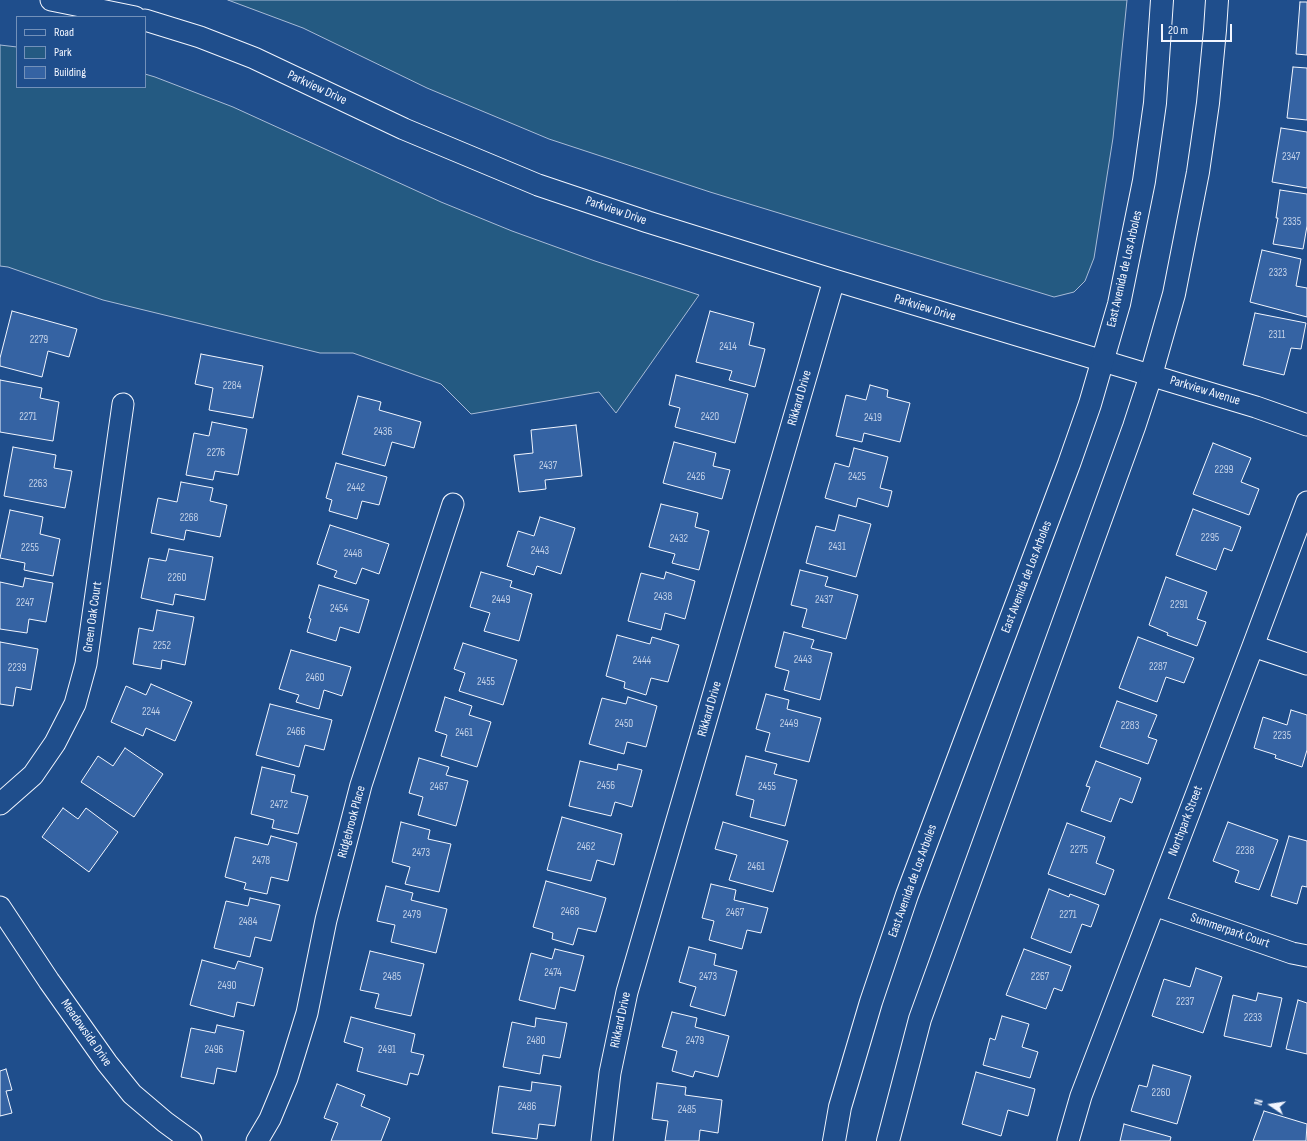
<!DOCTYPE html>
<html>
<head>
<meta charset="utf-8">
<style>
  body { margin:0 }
  #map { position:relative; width:1307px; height:1141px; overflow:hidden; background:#1f4e8c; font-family:"Sofia Sans Condensed",sans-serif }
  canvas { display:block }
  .legend { position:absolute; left:16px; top:16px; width:130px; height:72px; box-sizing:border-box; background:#1f4e8c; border:1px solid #7391ba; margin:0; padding:5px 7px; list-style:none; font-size:12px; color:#f2f6ff }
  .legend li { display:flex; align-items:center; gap:8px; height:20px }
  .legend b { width:20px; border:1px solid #7391ba }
  .north { position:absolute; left:1251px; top:1085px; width:40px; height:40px; -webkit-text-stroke:3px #1f4e8c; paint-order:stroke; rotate:283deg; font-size:11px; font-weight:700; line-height:16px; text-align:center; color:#f2f6ff }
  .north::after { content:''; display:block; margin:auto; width:14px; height:18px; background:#f2f6ff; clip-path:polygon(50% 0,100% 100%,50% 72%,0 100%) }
  .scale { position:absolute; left:1161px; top:24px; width:71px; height:18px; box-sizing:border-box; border:2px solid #f2f6ff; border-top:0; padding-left:5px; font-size:12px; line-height:14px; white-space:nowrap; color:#f2f6ff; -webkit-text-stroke:3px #1f4e8c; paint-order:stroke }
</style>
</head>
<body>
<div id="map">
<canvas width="1307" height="1141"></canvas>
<ul class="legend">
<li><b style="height:5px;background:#1f4e8c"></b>Road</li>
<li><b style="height:11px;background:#245a82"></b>Park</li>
<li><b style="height:11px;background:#3563a3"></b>Building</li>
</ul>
<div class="north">N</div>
<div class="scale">20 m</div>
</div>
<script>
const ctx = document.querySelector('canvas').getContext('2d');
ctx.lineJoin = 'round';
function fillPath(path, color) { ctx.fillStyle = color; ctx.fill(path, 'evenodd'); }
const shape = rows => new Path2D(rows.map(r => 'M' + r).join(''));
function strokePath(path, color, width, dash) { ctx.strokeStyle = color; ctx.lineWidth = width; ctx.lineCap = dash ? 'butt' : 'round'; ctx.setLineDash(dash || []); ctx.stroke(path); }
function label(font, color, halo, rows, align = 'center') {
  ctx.font = font + ' "Sofia Sans Condensed",sans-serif'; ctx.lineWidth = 3; ctx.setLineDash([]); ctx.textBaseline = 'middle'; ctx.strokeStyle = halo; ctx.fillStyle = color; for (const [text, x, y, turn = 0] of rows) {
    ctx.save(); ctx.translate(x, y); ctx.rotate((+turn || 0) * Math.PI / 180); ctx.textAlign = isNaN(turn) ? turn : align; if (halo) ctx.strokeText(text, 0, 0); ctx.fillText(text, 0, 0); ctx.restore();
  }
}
const green = shape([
  [228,0,1127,0,1113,138,1094,258,1085,281,1074,292,1054,297,710,192,549,139,427,88,303,28,228,0],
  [0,45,17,47,17,87,145,87,145,74,155,77,233,107,441,202,512,231,595,261,699,295,616,413,599,392,471,414,441,384,353,353,320,353,103,300,8,267,0,266,0,45]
]);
const building = shape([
  [1300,2,1307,2,1307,55,1296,54,1300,2],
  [1293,67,1307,68,1307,120,1287,118,1293,67],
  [1281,128,1307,132,1307,188,1272,182,1281,128],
  [1280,190,1307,194,1307,226,1303,249,1273,244,1278,218,1276,218,1280,190],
  [1262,250,1301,259,1296,286,1307,288,1307,317,1250,302,1262,250],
  [12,311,77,329,69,357,48,351,42,377,0,366,0,358,12,311],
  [710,311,754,323,749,345,765,349,755,387,729,380,732,371,696,362,710,311],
  [1255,313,1306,323,1301,349,1291,348,1284,375,1243,365,1255,313],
  [201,354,263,366,253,418,209,410,213,388,195,384,201,354],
  [676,375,748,394,735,443,675,427,680,408,669,405,676,375],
  [0,380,42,388,40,398,59,402,53,441,0,432,0,380],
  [870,385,888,390,887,397,910,403,900,442,864,433,862,442,836,436,846,395,866,400,870,385],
  [358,396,381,402,379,410,421,422,414,448,392,442,385,466,342,454,358,396],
  [212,422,247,429,238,475,215,471,213,480,186,475,194,433,209,436,212,422],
  [576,425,582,476,545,480,546,489,519,492,514,455,533,453,531,430,576,425],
  [674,442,716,453,713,466,730,470,722,499,663,483,674,442],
  [1213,443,1251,458,1241,482,1259,489,1249,515,1193,494,1213,443],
  [13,447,56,455,54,468,72,471,65,508,4,496,13,447],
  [854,448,888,457,880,488,892,491,888,507,858,498,856,507,825,498,835,463,849,467,854,448],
  [336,463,387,477,379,505,362,501,357,519,329,511,332,500,326,498,336,463],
  [181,482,213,488,210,501,227,505,220,537,186,530,184,540,151,533,158,498,177,502,181,482],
  [661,504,698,513,695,527,709,531,699,570,672,563,675,554,649,547,661,504],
  [1193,509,1241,527,1232,551,1224,548,1216,570,1176,555,1193,509],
  [10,510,43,517,40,534,60,539,53,576,24,570,25,563,0,558,10,510],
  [839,515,871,524,856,577,806,563,816,526,835,531,839,515],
  [540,517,575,528,561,574,537,566,534,575,507,566,518,531,534,536,540,517],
  [330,525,389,544,379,574,362,568,356,584,334,577,337,571,317,564,330,525],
  [169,549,213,557,205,600,175,594,173,605,141,598,149,558,166,561,169,549],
  [800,570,828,577,825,586,858,595,846,639,802,627,807,609,791,605,800,570],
  [481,572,512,581,510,587,532,594,519,641,484,631,490,613,470,607,481,572],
  [666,572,695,581,685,619,665,613,661,630,628,621,641,573,664,579,666,572],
  [1166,577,1207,592,1197,619,1206,622,1197,646,1167,635,1168,633,1149,625,1166,577],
  [25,578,53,583,46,622,29,619,27,633,0,629,0,582,23,587,25,578],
  [319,585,369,600,359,633,340,627,336,641,307,632,311,619,309,618,319,585],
  [157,610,194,617,185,665,162,660,161,669,133,664,139,628,153,631,157,610],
  [784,632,814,640,811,648,832,653,820,700,784,690,789,671,775,667,784,632],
  [617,635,650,644,652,637,679,645,668,682,651,678,646,695,624,688,625,682,606,676,617,635],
  [1138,637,1194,658,1184,683,1166,677,1157,702,1119,688,1138,637],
  [0,642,38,649,31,690,16,687,13,706,0,704,0,642],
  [463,643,517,660,503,705,459,691,465,673,454,669,463,643],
  [291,650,351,667,342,696,324,690,319,709,296,702,299,695,279,689,291,650],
  [151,684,192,702,175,741,146,728,143,736,111,722,126,686,146,695,151,684],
  [766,694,789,700,787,709,821,718,809,762,765,751,770,733,756,729,766,694],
  [445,697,472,706,469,715,491,722,477,767,441,756,447,735,435,731,445,697],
  [628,697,657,706,646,747,627,742,624,754,589,744,602,698,626,704,628,697],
  [1117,701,1157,715,1148,737,1157,740,1148,764,1100,747,1117,701],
  [270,704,332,720,324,750,305,745,299,767,256,755,270,704],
  [1291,710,1307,715,1307,750,1302,767,1275,758,1276,755,1254,748,1263,717,1287,725,1291,710],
  [125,748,163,774,134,817,81,782,98,756,113,766,125,748],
  [746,756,777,764,774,774,797,780,785,826,750,817,754,800,736,795,746,756],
  [419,758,449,767,446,775,468,781,456,826,418,815,423,797,409,793,419,758],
  [580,761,617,770,618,764,642,770,632,807,615,802,611,816,569,806,580,761],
  [1096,761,1141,778,1132,803,1120,798,1111,822,1081,811,1090,787,1086,786,1096,761],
  [262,767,295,775,291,792,308,796,298,834,272,828,274,820,251,814,262,767],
  [63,808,78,819,86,808,118,832,89,872,42,837,63,808],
  [562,817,622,834,614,865,597,860,591,881,547,870,562,817],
  [401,822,430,830,428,839,451,844,439,892,405,884,410,867,392,862,401,822],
  [723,822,788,841,773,892,729,880,737,855,715,849,723,822],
  [1228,822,1278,840,1259,890,1235,882,1239,871,1213,861,1228,822],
  [1067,823,1105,837,1096,863,1114,870,1105,895,1048,874,1067,823],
  [271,836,297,843,288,881,271,877,267,894,244,889,246,883,225,877,235,837,268,845,271,836],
  [1289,836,1307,841,1307,887,1302,886,1297,904,1271,896,1289,836],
  [546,881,606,898,596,932,578,928,573,945,552,939,553,933,533,927,546,881],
  [711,884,736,890,734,900,768,908,761,933,747,930,742,949,709,940,714,921,702,918,711,884],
  [386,886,413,893,411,900,447,909,436,953,391,942,395,925,377,921,386,886],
  [1049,889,1069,897,1070,894,1099,905,1091,927,1082,924,1071,953,1031,938,1049,889],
  [250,898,280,905,271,941,255,937,250,957,214,948,226,901,248,906,250,898],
  [689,947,716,954,714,965,737,971,725,1016,690,1006,696,987,679,982,689,947],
  [555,949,584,956,575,991,560,987,555,1009,519,1000,531,953,552,959,555,949],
  [1024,949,1071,966,1062,991,1054,988,1046,1009,1006,995,1024,949],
  [370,951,424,964,411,1016,375,1008,379,994,360,990,370,951],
  [202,960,235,969,238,961,263,968,254,1006,237,1002,234,1017,190,1005,202,960],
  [1196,968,1222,977,1203,1033,1152,1016,1164,979,1190,987,1196,968],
  [1258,993,1282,998,1271,1047,1224,1036,1233,995,1256,1001,1258,993],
  [1298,1000,1307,1003,1307,1054,1286,1049,1298,1000],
  [672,1012,697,1018,695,1027,729,1036,718,1077,695,1071,693,1077,672,1071,677,1051,662,1047,672,1012],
  [1002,1016,1029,1024,1022,1047,1038,1052,1030,1078,983,1065,990,1038,995,1040,1002,1016],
  [351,1017,415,1034,411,1052,424,1055,418,1075,410,1073,407,1085,357,1071,363,1048,344,1042,351,1017],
  [536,1018,567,1023,560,1058,543,1055,540,1074,503,1067,512,1022,535,1027,536,1018],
  [217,1025,244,1031,236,1072,217,1068,214,1084,181,1077,191,1028,215,1033,217,1025],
  [1153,1065,1191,1076,1177,1124,1131,1111,1139,1085,1147,1087,1153,1065],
  [6,1069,12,1090,6,1091,12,1113,0,1116,0,1071,6,1069],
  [976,1072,1035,1089,1028,1116,1008,1110,1001,1136,962,1124,976,1072],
  [532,1082,561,1086,555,1126,539,1124,537,1139,492,1133,499,1086,531,1091,532,1082],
  [657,1083,686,1087,685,1095,722,1100,718,1133,700,1130,699,1141,665,1141,668,1121,652,1119,657,1083],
  [337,1084,365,1095,361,1106,390,1118,381,1141,331,1141,338,1123,324,1118,337,1084],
  [1264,1111,1307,1124,1306,1141,1253,1141,1264,1111],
  [1124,1124,1171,1137,1170,1141,1120,1141,1124,1124]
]);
const street = shape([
  [51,0,135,17],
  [145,20,200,37,254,58,404,129,538,185,648,222,834,280,1256,407,1307,425],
  [1253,646,1307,664],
  [0,804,33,775,55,743,75,704,86,664,123,404],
  [1154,905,1292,953,1307,956],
  [0,907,49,981,107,1063,132,1094,165,1122,191,1141],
  [257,1141,270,1119,287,1078,307,1013,326,920,361,785,453,504],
  [602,1141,610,1073,627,992,834,280],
  [1068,1141,1081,1096,1253,646,1307,502]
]);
const secondary = shape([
  [834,1141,840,1107,871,1002,907,895,1069,464,1090,404,1119,304,1144,181,1155,103,1162,0],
  [888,1141,920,1019,1134,427,1151,375,1174,294,1198,172,1208,103,1215,30,1217,0]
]);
const numberNames = [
  ["2347",1291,157],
  ["2335",1292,222],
  ["2323",1278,273],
  ["2311",1277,335],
  ["2279",39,340],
  ["2414",728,347],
  ["2284",232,386],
  ["2271",28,417],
  ["2420",710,417],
  ["2419",873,418],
  ["2436",383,432],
  ["2276",216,453],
  ["2437",548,466],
  ["2299",1224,470],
  ["2426",696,477],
  ["2425",857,477],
  ["2263",38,484],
  ["2442",356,488],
  ["2268",189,518],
  ["2295",1210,538],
  ["2432",679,539],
  ["2431",837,547],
  ["2255",30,548],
  ["2443",540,551],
  ["2448",353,554],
  ["2260",177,578],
  ["2438",663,597],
  ["2449",501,600],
  ["2437",824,600],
  ["2247",25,603],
  ["2291",1179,605],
  ["2454",339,609],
  ["2252",162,646],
  ["2443",803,660],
  ["2444",642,661],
  ["2287",1158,667],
  ["2239",17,668],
  ["2460",315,678],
  ["2455",486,682],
  ["2244",151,712],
  ["2450",624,724],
  ["2449",789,724],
  ["2283",1130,726],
  ["2466",296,732],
  ["2461",464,733],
  ["2235",1282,736],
  ["2456",606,786],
  ["2467",439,787],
  ["2455",767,787],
  ["2472",279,805],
  ["2462",586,847],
  ["2275",1079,850],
  ["2238",1245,851],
  ["2473",421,853],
  ["2478",261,861],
  ["2461",756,867],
  ["2468",570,912],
  ["2467",735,913],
  ["2479",412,915],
  ["2271",1068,915],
  ["2484",248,922],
  ["2474",553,973],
  ["2485",392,977],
  ["2473",708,977],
  ["2267",1040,977],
  ["2490",227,986],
  ["2237",1185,1002],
  ["2233",1253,1018],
  ["2480",536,1041],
  ["2479",695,1041],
  ["2496",214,1050],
  ["2491",387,1050],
  ["2260",1161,1093],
  ["2486",527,1107],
  ["2485",687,1110]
];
const streetNames = [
  ["Parkview Drive",317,88,25],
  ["Parkview Drive",616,211,19],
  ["East Avenida de Los Arboles",1125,269,-77],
  ["Parkview Drive",925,308,17],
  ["Parkview Avenue",1205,391,17],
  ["Rikkard Drive",800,398,-74],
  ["East Avenida de Los Arboles",1027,577,-69],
  ["Green Oak Court",93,617,-82],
  ["Rikkard Drive",710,709,-74],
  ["Northpark Street",1186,821,-69],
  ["Ridgebrook Place",352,822,-75],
  ["East Avenida de Los Arboles",913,881,-70],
  ["Summerpark Court",1230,931,19],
  ["Rikkard Drive",621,1020,-78],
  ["Meadowside Drive",86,1033,55]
];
fillPath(green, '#245a82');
strokePath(green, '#a8bbd7', 1);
fillPath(building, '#3563a3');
strokePath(building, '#f2f6ff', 1);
strokePath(street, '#f2f6ff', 23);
strokePath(secondary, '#f2f6ff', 24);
strokePath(street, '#1f4e8c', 21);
strokePath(secondary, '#1f4e8c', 22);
label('11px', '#c3d1e8', null, numberNames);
label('13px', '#f2f6ff', '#1f4e8c', streetNames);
</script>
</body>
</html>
